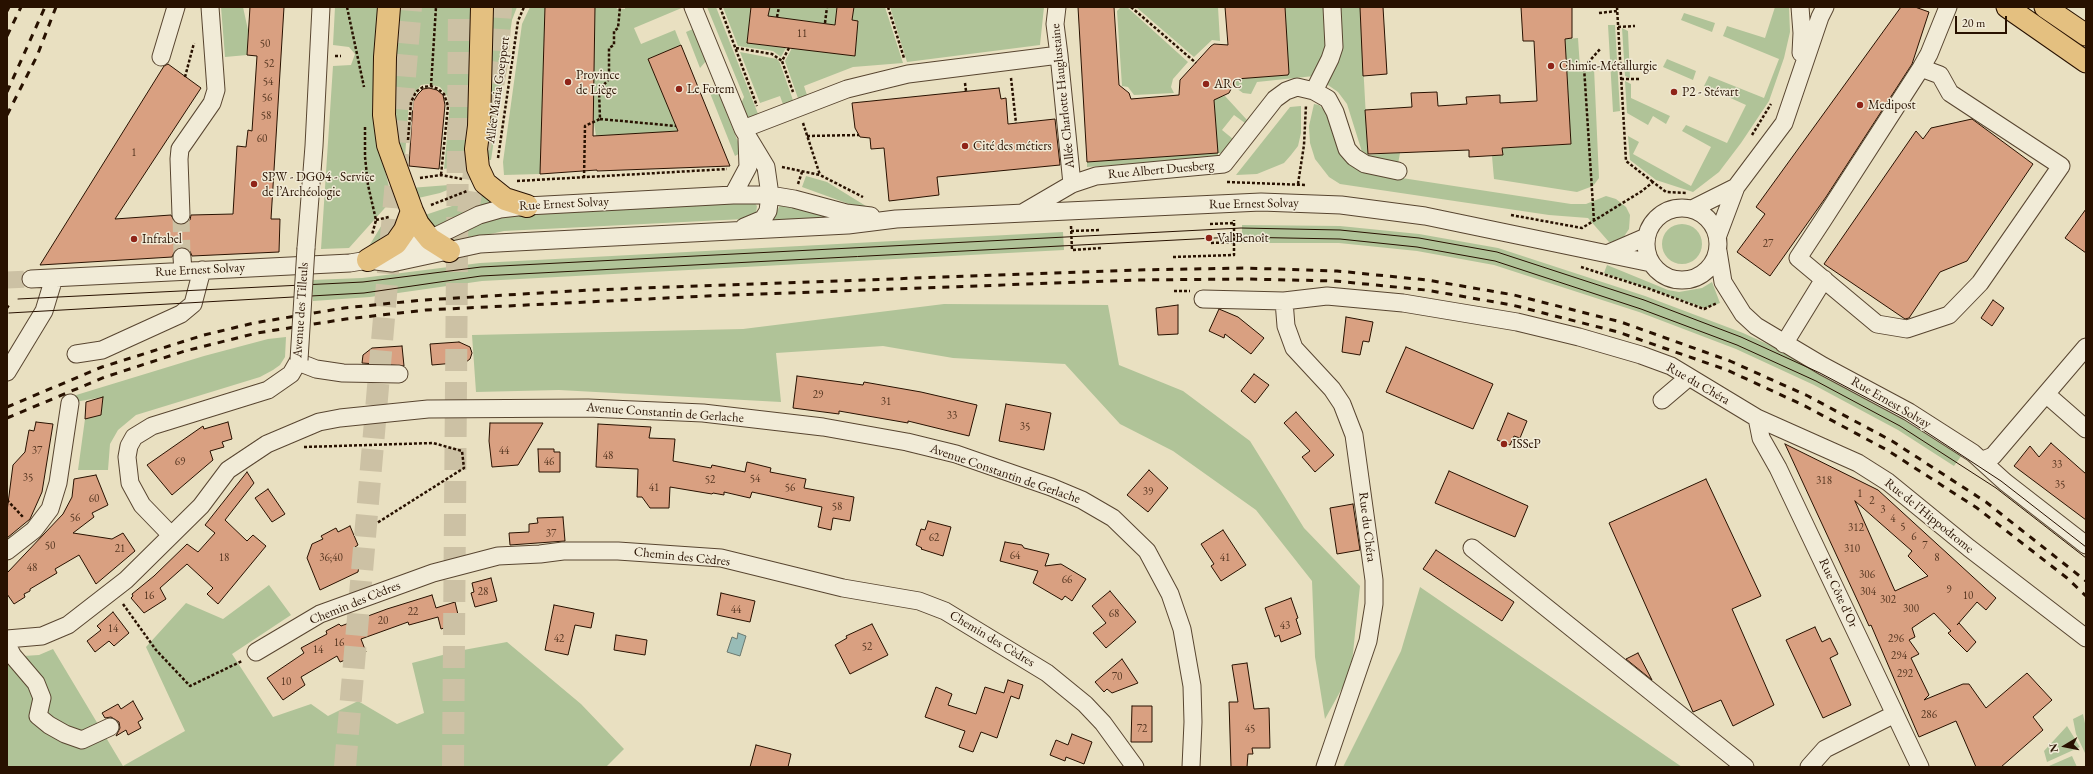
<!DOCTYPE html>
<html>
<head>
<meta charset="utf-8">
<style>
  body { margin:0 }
  #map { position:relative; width:2093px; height:774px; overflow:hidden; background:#e9e0c1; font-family:"EB Garamond",serif }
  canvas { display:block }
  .frame { position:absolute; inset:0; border:8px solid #281100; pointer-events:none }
  .north { position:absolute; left:2045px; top:726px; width:40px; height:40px; -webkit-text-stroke:3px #f1ebd7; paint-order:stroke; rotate:260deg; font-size:11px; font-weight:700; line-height:16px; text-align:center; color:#281100 }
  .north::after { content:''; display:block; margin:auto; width:14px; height:18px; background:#281100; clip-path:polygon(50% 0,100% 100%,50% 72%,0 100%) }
  .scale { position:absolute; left:1955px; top:16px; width:52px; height:18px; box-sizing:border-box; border:2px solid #281100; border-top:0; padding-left:5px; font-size:12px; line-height:14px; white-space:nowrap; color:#281100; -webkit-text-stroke:3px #f1ebd7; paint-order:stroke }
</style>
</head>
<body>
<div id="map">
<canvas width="2093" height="774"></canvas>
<div class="frame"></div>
<div class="north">N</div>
<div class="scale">20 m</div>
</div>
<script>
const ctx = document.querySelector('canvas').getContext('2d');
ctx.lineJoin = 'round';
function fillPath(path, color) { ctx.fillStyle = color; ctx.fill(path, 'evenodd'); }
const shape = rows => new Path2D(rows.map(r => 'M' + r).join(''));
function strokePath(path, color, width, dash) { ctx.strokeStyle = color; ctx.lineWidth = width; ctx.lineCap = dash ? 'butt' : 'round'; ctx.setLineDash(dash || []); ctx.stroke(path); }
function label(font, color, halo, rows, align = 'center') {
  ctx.font = font + ' "EB Garamond",serif'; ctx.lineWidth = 3; ctx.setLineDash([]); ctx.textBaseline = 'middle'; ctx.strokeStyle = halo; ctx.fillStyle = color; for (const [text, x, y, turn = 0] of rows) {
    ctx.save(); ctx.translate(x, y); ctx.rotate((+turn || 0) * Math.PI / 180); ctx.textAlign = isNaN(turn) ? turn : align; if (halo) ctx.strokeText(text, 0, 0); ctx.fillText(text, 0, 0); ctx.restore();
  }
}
const green = shape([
  [221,7,243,7,248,30,247,55,225,57],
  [335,7,378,7,372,114,392,200,349,248,321,249,333,66,351,65,355,54,349,47,333,45],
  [400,7,471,7,469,165,444,169,450,105,448,97,440,87,428,84,421,85,409,101,404,171,391,109],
  [491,7,517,7,512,20,491,160,484,159],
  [530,7,545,7,540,174,504,175,503,162,522,24],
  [595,7,616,7,617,9,625,9,625,7,684,7,634,28,641,44,675,30,681,45,648,59,678,131,596,136,593,116],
  [707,7,716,7,760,119,748,125,740,106,744,97],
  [723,7,751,7,747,43,786,48,781,57,773,51,738,46],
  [770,7,837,7,835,25,768,16],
  [854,7,885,7,903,63,853,67,804,86,809,101,800,104,785,61,792,48,855,56,858,21,852,20],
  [890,7,1044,7,1040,45,907,62],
  [1121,7,1127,7,1188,62,1173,79,1171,87,1174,93,1134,95,1128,87,1122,86,1117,11],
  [1136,7,1218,7,1220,41,1212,40,1194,57],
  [1285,7,1327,7,1329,44,1314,76,1257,82,1251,94,1243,93,1233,86,1232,79,1287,75],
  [1337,7,1360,7,1368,155,1400,153,1398,164,1363,155,1347,104,1338,92,1328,85,1326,80],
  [1775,7,1789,7,1790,32,1784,58,1769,101,1741,143,1719,172,1693,192,1656,180,1630,160,1628,136,1639,142,1633,154,1691,186,1711,147,1682,131,1686,125,1727,143,1746,105,1704,86,1709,76,1764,98,1779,59,1723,36,1727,26,1765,38],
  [1684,13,1715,23,1712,32,1681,20],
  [1608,25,1615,25,1620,111,1613,112],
  [1622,28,1628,31,1630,78,1625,76],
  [693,29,706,61,700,68,686,32],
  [1578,38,1580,68,1594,68,1599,178,1593,186,1577,192,1494,179,1492,156,1503,155,1502,148,1571,144,1565,39],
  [740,52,777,59,780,63,795,106,785,110,780,96,760,103],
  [1667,59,1696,71,1693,80,1663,67],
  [1625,81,1631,84,1631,98,1670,116,1666,124,1653,116,1648,125,1627,113],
  [711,86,717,89,742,152,735,156,708,88],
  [1225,96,1247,120,1245,123,1234,115,1222,130,1233,139,1221,153,1218,153,1218,158,1087,167,1087,162,1217,153,1214,98],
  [1314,104,1319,105,1327,113,1339,152,1347,162,1363,172,1571,204,1586,204,1606,196,1616,199,1626,207,1630,215,1629,229,1621,241,1609,242,1588,218,1549,215,1340,184,1329,177,1315,159,1310,143,1309,126],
  [1301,106,1301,133,1298,146,1291,155,1284,163,1257,174,1236,175,1290,107],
  [806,176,827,182,874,211,860,208,802,187],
  [462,184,440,193,414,199,410,188],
  [483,191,495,201,432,234,422,216,467,201],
  [751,199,757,206,756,213,744,219,504,231,459,241,453,239,452,237,489,217],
  [780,205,800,206,835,219,771,223],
  [383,223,399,223,395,234,366,251],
  '1662 244a20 20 0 1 1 40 0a20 20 0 1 1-40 0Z',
  [1242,225,1340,226,1419,234,1498,248,1645,296,1743,333,1822,369,1964,452,1954,466,1898,430,1814,385,1736,349,1639,312,1494,265,1417,251,1339,243,1242,243],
  [1063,232,1064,250,482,281,370,297,313,301,312,280,362,278,480,263],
  [1607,265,1668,290,1679,292,1702,288,1712,282,1720,303,1705,308,1604,273],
  [944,304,1108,305,1119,365,1183,391,1250,441,1304,528,1360,586,1351,672,1325,719,1315,657,1312,581,1256,510,1173,451,1120,424,1065,364,953,358,883,346,776,353,781,402,559,390,476,392,472,335,743,329],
  [286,337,285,357,280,365,273,370,260,377,136,415,118,430,110,444,108,470,78,470,85,419,101,415,103,397,75,402,73,396,204,356,268,339],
  [269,585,291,615,232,654,273,717,311,704,328,716,358,701,397,724,424,713,412,663,458,651,507,642,581,704,624,749,606,767,7,767,7,657,39,655,53,649,123,766,185,731,146,647,186,603,223,619],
  [1420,587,1682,767,1343,767,1401,651],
  [2083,714,2086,728,2085,753,2076,734,2073,719],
  [2067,726,2080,747,2047,762,2044,751],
  [2072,756,2077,767,2049,767,2049,766]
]);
const water = shape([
  [738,633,746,636,740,656,727,652,732,637,737,639,738,633]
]);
const building = shape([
  [250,7,284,7,271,219,280,219,279,252,192,256,190,251,182,247,176,249,172,257,40,265,164,66,168,64,201,88,115,219,171,215,176,224,182,225,190,220,191,215,233,214,237,146,246,147,248,130,252,131,257,56,247,55,250,7],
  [545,7,595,7,593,136,678,131,648,59,681,45,730,166,597,171,597,170,540,174,545,7],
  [751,7,770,7,768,16,835,25,837,7,854,7,852,20,858,21,855,56,747,43,751,7],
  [1078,7,1114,7,1119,85,1129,93,1131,99,1179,95,1180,80,1211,46,1214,44,1228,45,1225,7,1285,7,1289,73,1288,75,1236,79,1229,93,1214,100,1218,153,1087,162,1078,7],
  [1360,7,1383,7,1387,74,1363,76,1360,7],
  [1521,7,1572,7,1572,38,1565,39,1571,144,1502,148,1503,155,1469,157,1469,150,1368,154,1365,110,1412,107,1411,93,1437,92,1438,106,1467,104,1466,97,1500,95,1500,103,1537,101,1534,41,1523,41,1521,7],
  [1901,7,1915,7,1929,12,1912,64,1826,197,1770,276,1737,252,1765,214,1756,207,1901,7],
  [429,88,437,90,443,95,445,105,439,169,409,166,413,102,418,94,423,89,429,88],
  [999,88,1001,99,1006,98,1008,124,1055,119,1060,165,937,177,939,195,889,201,884,148,871,149,870,138,860,137,855,128,852,103,999,88],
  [1972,119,2033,164,1967,261,1940,272,1909,318,1905,319,1824,264,1916,131,1923,139,1931,128,1972,119],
  [2086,209,2086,253,2065,238,2086,209],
  [1993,300,2004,308,1992,326,1981,318,1993,300],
  [1178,305,1178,334,1158,335,1156,308,1178,305],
  [1219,309,1238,317,1264,338,1251,354,1225,334,1224,338,1209,331,1219,309],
  [1346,317,1373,322,1369,342,1363,341,1360,355,1342,352,1346,317],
  [459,342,470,347,472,353,470,359,466,362,432,365,430,344,459,342],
  [402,346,404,366,362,363,363,355,372,348,402,346],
  [1406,347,1493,384,1473,429,1386,392,1406,347],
  [1254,374,1269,385,1255,403,1241,391,1254,374],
  [797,376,863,385,864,382,921,392,977,405,969,436,908,421,908,423,839,411,839,414,793,408,797,376],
  [103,397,101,415,85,419,86,402,103,397],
  [1006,404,1051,413,1044,450,999,441,1006,404],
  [1296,412,1334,455,1315,472,1302,457,1310,451,1284,423,1296,412],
  [1508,413,1527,421,1520,438,1514,436,1510,445,1497,440,1508,413],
  [36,422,53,424,42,492,30,519,7,538,7,511,13,465,25,452,29,430,34,431,36,422],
  [228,422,232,439,222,442,224,447,210,451,213,460,172,495,147,465,203,426,204,429,228,422],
  [490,423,543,423,518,465,492,467,489,441,490,423],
  [598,424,651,427,649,438,675,439,673,461,711,468,712,465,745,472,747,462,771,468,770,472,806,479,804,488,854,497,850,521,833,518,831,530,818,527,822,507,752,492,750,498,724,492,724,495,713,493,712,494,670,487,669,508,650,508,642,497,637,497,638,469,596,467,598,424],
  [2051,443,2086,474,2086,520,2014,466,2030,446,2039,457,2051,443],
  [1785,444,1878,490,1996,598,1986,610,1977,602,1957,625,1959,623,1976,642,1967,652,1948,633,1951,631,1934,613,1912,628,1915,637,1909,640,1919,654,1911,658,1929,695,1924,700,1963,684,1969,684,1986,708,2027,673,2052,700,2033,717,2043,730,2001,767,1976,767,1956,721,1919,737,1871,625,1869,626,1860,606,1785,444],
  [1855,501,1912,551,1908,556,1928,576,1895,591,1855,501],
  [538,449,554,449,554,452,560,452,560,472,539,472,538,449],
  [1149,470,1168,488,1148,512,1127,495,1149,470],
  [1449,471,1528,506,1515,537,1435,503,1449,471],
  [247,472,254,483,225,520,247,541,253,535,266,546,218,604,207,594,213,588,187,564,160,588,166,599,144,613,131,598,133,596,132,594,154,576,187,544,198,552,215,533,205,525,247,472],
  [96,475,108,505,92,513,94,517,73,533,112,539,123,533,135,551,96,584,79,555,55,569,57,573,30,589,30,591,24,594,25,597,14,604,7,594,7,573,63,514,72,497,74,479,96,475],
  [1706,479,1761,596,1732,609,1774,705,1733,726,1721,700,1693,712,1609,523,1706,479],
  [268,489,285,514,272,522,255,498,268,489],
  [1353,504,1360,550,1337,554,1330,508,1353,504],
  [563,517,565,541,510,545,509,533,529,532,529,524,538,523,537,518,563,517],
  [928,521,951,527,943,556,921,549,922,548,916,545,921,529,925,530,928,521],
  [350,526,358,545,355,547,358,556,355,557,359,566,358,572,320,590,307,558,312,544,323,539,321,536,336,528,338,532,350,526],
  [1223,530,1246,565,1221,581,1211,566,1214,564,1201,544,1223,530],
  [1005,542,1022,545,1024,548,1049,554,1045,566,1061,564,1086,579,1072,601,1065,596,1062,600,1033,583,1038,571,1000,561,1005,542],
  [1436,550,1514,602,1502,621,1423,569,1436,550],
  [491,578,497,601,475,607,471,593,474,592,472,583,491,578],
  [1110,591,1136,622,1106,648,1093,633,1106,623,1092,606,1110,591],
  [721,593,755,601,750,622,717,615,721,593],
  [432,595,436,608,455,602,460,623,441,629,438,617,409,625,408,622,361,639,366,652,340,662,337,656,301,677,305,685,283,700,267,678,304,653,301,648,327,634,326,631,339,624,341,626,387,609,432,595],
  [1291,598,1298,618,1296,619,1301,634,1281,642,1279,635,1275,637,1265,608,1291,598],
  [554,605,594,613,591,628,575,625,568,655,545,650,554,605],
  [113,612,129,633,114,646,109,641,95,652,87,641,101,630,97,626,113,612],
  [872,624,888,655,850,674,835,645,847,638,846,636,872,624],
  [1815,627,1822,642,1830,638,1838,654,1830,658,1851,705,1823,718,1786,640,1815,627],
  [616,635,647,640,645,655,614,650,616,635],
  [1638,653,1652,680,1626,659,1638,653],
  [1122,659,1138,683,1112,693,1107,689,1104,692,1095,682,1122,659],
  [1247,663,1254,709,1269,708,1270,748,1252,748,1253,754,1248,754,1247,767,1231,767,1229,702,1238,702,1232,665,1247,663],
  [1008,680,1023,685,1019,699,1011,696,997,738,981,732,973,752,959,747,965,731,925,717,936,687,952,694,948,705,976,714,985,687,1004,693,1008,680],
  [133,701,143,719,138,722,141,728,128,735,126,730,116,736,120,728,119,722,111,717,105,718,102,713,118,704,121,709,133,701],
  [1132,706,1152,706,1152,742,1131,742,1132,706],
  [1072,734,1092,742,1084,764,1066,757,1065,761,1050,755,1056,740,1068,745,1072,734],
  [756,745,791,754,788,767,750,767,756,745]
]);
const minorTunnel = shape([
  [181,215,182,257],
  [7,280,31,279]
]);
const highwayTunnel = shape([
  [468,213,474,173,492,92,498,58,501,7],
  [345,767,411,7],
  [453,767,459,7]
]);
const path = shape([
  [347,7,364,87],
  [720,7,757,106],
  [888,7,904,58],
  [1131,7,1196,63],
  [1617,7,1626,161,1653,182],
  [1599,13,1617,11],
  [777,17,779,7],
  [825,23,827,7],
  [1618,27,1635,26],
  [736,48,772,54,782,61],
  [789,48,782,61,793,92],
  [335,56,341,56],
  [185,77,194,43],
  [1011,78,1016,123],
  [1621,79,1639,79],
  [965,83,966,91],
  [431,86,436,7],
  [600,119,676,126],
  [803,123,820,175],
  [365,127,365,157,368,185,376,220,372,235],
  [1752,135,1771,104],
  [807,136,859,135],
  [408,140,411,102,416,92,423,87,431,86,438,89,444,94,448,106,441,175],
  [498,158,518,21,524,7],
  [782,167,820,175,863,197],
  [420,178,441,175,462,179],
  [584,178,585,126,600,119,599,90,609,79,609,48,614,45,614,31,618,28,620,7],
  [517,181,727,169],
  [1227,182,1306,185],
  [798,184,802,172],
  [1298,184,1304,145,1306,105],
  [431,205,467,191],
  [1511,215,1582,228,1642,191,1653,182,1666,192,1686,193],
  [376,220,389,217],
  [1594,221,1584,67,1601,48],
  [1210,224,1234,223],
  [1071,226,1072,250,1102,248],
  [1071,231,1101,230],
  [1211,243,1234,242],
  [1173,257,1234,255,1234,220],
  [1581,267,1647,288,1704,309,1717,303],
  [1174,291,1190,291],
  [7,308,9,305],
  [304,447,433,443,462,451,464,468,377,523],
  [7,500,23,517],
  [123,604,156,650,190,686,242,661]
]);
const minor = shape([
  [693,7,743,129,766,167,770,195,768,211,763,219,744,227],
  [1057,7,1055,24,1059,55,1072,184],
  [1800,7,1802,33,1801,53],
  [161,57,176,7],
  [1921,68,1940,75,1950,93,2061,166,1980,283,1949,315,1907,329,1877,324,1798,258,1823,220,1921,68,1929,54,1948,7],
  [1314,91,1330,59,1334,47,1332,7],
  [743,129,847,89,908,74,1059,55],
  [733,195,748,167,747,139],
  '1646 244a36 36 0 1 1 72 0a36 36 0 1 1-72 0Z',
  [1694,208,1736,187],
  [1024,212,1072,184,1096,176,1224,164,1275,99,1286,91,1297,87,1314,91,1328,99,1335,112,1347,149,1354,157,1365,164,1398,171],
  [181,215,179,159,180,149,212,103,216,90,210,7],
  [1718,235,1736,187,1784,123,1820,17,1825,7],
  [306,248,314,146,321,7],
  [1718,251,1723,282,1743,314,1756,326,1823,366,1909,412,1973,453,2005,482,2086,545],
  [1609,253,1646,237],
  [182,257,183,271],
  [368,260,392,263,480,244,516,242,848,225,896,219,1261,202,1341,205,1425,216,1651,263],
  [31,279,350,263,368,260,408,247,430,239,479,215,500,209,527,206,733,195,770,195,794,199,846,213,871,216],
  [1203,299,1284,301,1327,296,1403,303,1517,322,1579,337,1641,355,1671,366,1757,418,1858,463,1888,482,1969,548,2086,638],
  [1284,301,1286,326,1294,348,1332,389,1342,404,1354,435,1374,580,1374,604,1368,641,1325,767],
  [1784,344,1824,279],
  [76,354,102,350,181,314,193,304,202,270],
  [298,362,316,369,343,373,399,374],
  [7,372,44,311,54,278],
  [2046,394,2086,429],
  [1662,400,1689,377],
  [1757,418,1761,438,1778,468,1920,767],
  [1983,460,1993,456,2086,347],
  [171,535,142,505,130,483,127,457,129,446,134,437,152,426,268,390,291,374,299,360],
  [1472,548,1745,767],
  [7,551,34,530,50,509,58,483,70,403],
  [7,639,42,636,68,625,126,580,201,506,228,470,267,444,319,422,340,418,428,409,588,408,703,413,823,427,907,442,956,454,1051,487,1082,500,1113,518,1147,551,1170,594,1182,629,1192,686,1193,722,1191,767],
  [7,645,13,656,36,683,42,698,38,716,49,725,65,734,82,740,110,727],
  [256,652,320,614,433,573,498,556,540,554,563,551,618,551,721,558,843,588,919,601,945,611,1047,673,1085,704,1103,723,1135,767],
  [1809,767,1825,749,1895,714]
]);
const major = shape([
  [2007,7,2086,62],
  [2045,7,2086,35]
]);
const highway = shape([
  [389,7,385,57,384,115,388,145,412,211,418,224,430,239,449,251],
  [482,7,479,126,476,149,478,168,485,183,505,199,527,206],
  [368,260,396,243,405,230,412,211]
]);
const tram = shape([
  [18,299,363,282,481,267,1241,228,1340,230,1419,238,1497,252,1644,300,1741,337,1820,373,1905,418,2001,481,2086,547],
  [9,313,364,293,481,276,1234,237,1340,239,1417,247,1495,261,1641,309,1737,345,1816,381,1900,426,1996,488,2086,558]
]);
const rail = shape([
  [7,11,9,7],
  [7,36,21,7],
  [7,92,45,7],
  [7,115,37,56,56,7],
  [7,407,102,367,204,335,254,323,344,308,423,300,590,290,1136,270,1245,268,1337,271,1427,280,1514,295,1621,322,1730,361,1808,396,1892,441,1986,502,2086,581],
  [7,418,105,377,185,351,257,333,346,319,426,310,707,296,1136,280,1245,279,1335,281,1426,290,1512,305,1618,332,1727,370,1803,405,1887,450,1977,508,2067,578,2086,596]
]);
const minorBridge = shape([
  [299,360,306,248]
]);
const markers = [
  [1551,66,4,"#8f2418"],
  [568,82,4,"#8f2418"],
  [1206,84,4,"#8f2418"],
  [679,89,4,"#8f2418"],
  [1674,92,4,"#8f2418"],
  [1860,105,4,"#8f2418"],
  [965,146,4,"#8f2418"],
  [254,184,4,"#8f2418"],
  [1209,238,4,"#8f2418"],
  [134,239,4,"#8f2418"],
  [1504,444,4,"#8f2418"]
];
const numberNames = [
  ["11",802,34],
  ["50",265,44],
  ["52",269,64],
  ["54",268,82],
  ["56",267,98],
  ["58",266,116],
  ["60",262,139],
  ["1",134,153],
  ["27",1768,244],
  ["29",818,395],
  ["31",886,402],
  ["33",952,416],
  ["35",1025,427],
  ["37",37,451],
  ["44",504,451],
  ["48",608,456],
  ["69",180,462],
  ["46",549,462],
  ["33",2057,465],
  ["35",28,478],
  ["54",755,479],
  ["52",710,480],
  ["318",1824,481],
  ["35",2060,485],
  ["41",654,488],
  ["56",790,488],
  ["39",1148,492],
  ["1",1860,494],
  ["60",94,499],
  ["2",1872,501],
  ["58",837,507],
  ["3",1883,510],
  ["56",75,518],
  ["4",1893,519],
  ["5",1903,527],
  ["312",1856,528],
  ["37",551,534],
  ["6",1914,537],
  ["62",934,538],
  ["50",50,546],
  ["7",1925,546],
  ["21",120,549],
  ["310",1852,549],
  ["64",1015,556],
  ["18",224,558],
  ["36;40",331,558],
  ["41",1225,558],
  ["8",1937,558],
  ["48",32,568],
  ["306",1867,575],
  ["66",1067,580],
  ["9",1949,590],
  ["28",483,592],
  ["304",1868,592],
  ["16",149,596],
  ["10",1968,596],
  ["302",1888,600],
  ["300",1911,609],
  ["44",736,610],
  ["22",413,612],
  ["68",1114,614],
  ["20",383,621],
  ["43",1285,626],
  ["14",113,629],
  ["42",559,639],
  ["296",1896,639],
  ["16",339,643],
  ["52",867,647],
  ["14",318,650],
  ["294",1899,656],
  ["292",1905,674],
  ["70",1117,677],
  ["10",286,682],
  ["286",1929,715],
  ["72",1142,729],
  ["45",1250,729]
];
const poiNames = [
  ["Chimie-Métallurgie",1559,66],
  ["Province",576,75],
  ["de Liège",576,90],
  ["ARC",1214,84],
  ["Le Forem",687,89],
  ["P2 - Stévart",1682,92],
  ["Medipost",1868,105],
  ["Cité des métiers",973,146],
  ["SPW - DGO4 - Service",262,177],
  ["de l’Archéologie",262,192],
  ["Val Benoît",1217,238],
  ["Infrabel",142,239],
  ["ISSeP",1512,444]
];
const streetNames = [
  ["Allée Maria Goeppert",498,90,-82],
  ["Allée Charlotte Hauglustaine",1063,96,-96],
  ["Rue Albert Duesberg",1161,170,-5],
  ["Rue Ernest Solvay",564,204,-3],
  ["Rue Ernest Solvay",1254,204,-1],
  ["Rue Ernest Solvay",200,270,-3],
  ["Avenue des Tilleuls",301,310,-86],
  ["Rue du Chéra",1698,384,30],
  ["Rue Ernest Solvay",1891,403,30],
  ["Avenue Constantin de Gerlache",665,413,4],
  ["Avenue Constantin de Gerlache",1005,474,19],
  ["Rue de l'Hippodrome",1929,516,39],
  ["Rue du Chéra",1367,527,83],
  ["Chemin des Cèdres",682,557,6],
  ["Rue Côte d'Or",1838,593,65],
  ["Chemin des Cèdres",355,603,-22],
  ["Chemin des Cèdres",992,639,31]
];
fillPath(green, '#b0c398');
fillPath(water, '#98bcb7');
strokePath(water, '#6b786e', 1);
fillPath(building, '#d9a081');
strokePath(building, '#281100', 1);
strokePath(minorTunnel, '#ccc1a4', 17, [17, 8]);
strokePath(highwayTunnel, '#ccc1a4', 22, [22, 11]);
strokePath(minor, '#584530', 19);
strokePath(major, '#281100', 23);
strokePath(highway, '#281100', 24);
strokePath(path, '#281100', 2.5, [3, 2]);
strokePath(minor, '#f1ebd7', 17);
strokePath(major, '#e4c080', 21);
strokePath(highway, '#e4c080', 22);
strokePath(tram, '#281100', 1);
strokePath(rail, '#281100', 3, [7, 7]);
strokePath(minorBridge, '#584530', 19, []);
strokePath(minorBridge, '#f1ebd7', 17);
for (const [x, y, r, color] of markers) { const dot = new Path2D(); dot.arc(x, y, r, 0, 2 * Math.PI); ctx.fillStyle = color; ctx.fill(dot); strokePath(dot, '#f1ebd7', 1.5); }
label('11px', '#543520', null, numberNames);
label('13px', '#281100', '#f1ebd7', poiNames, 'left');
label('13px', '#281100', '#f1ebd7', streetNames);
</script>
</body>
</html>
